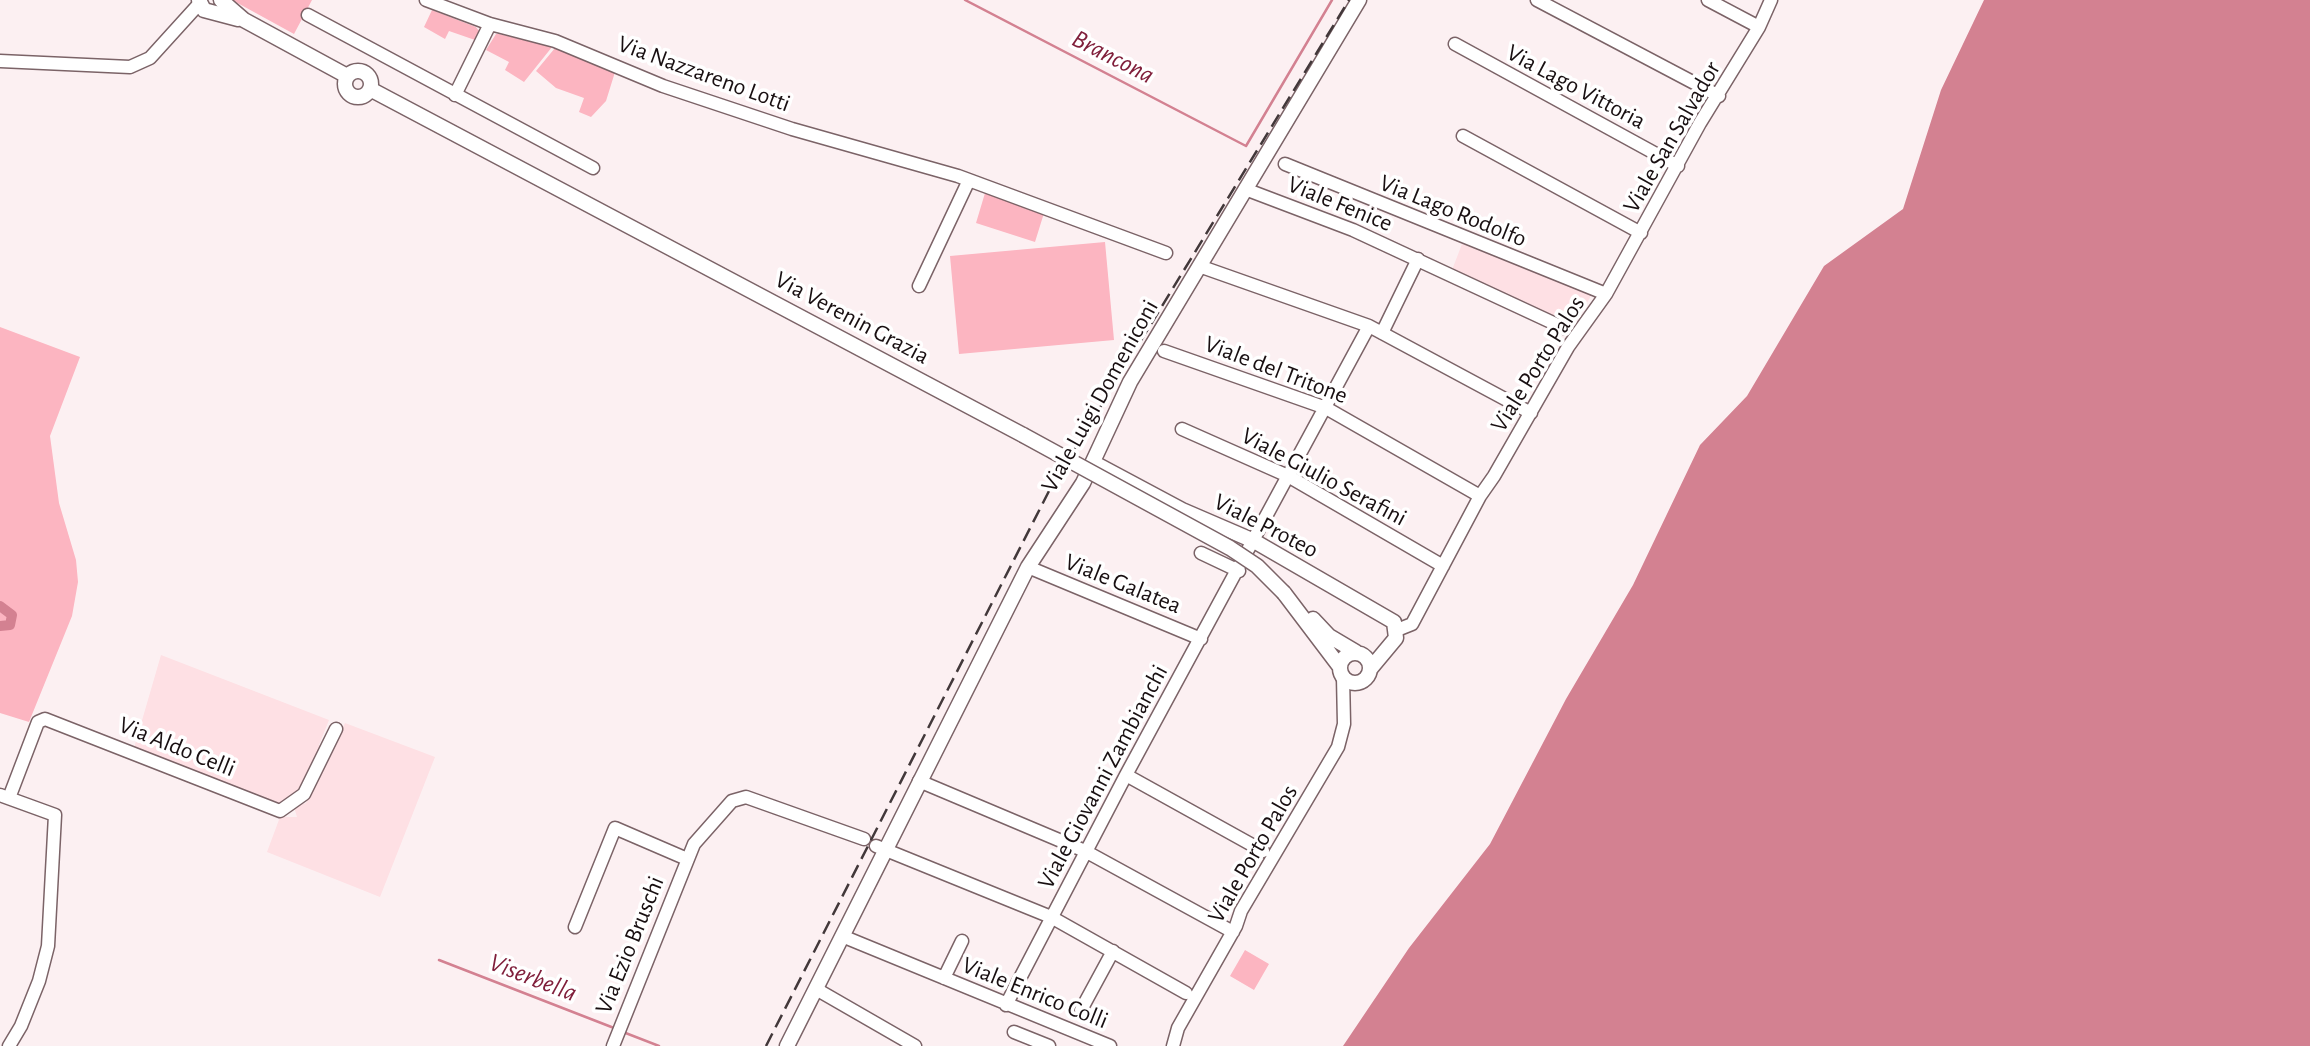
<!DOCTYPE html>
<html>
<head>
<meta charset="utf-8">
<style>
  body { margin:0 }
  canvas { display:block; background:#fcf0f2 }
</style>
</head>
<body>
<canvas width="2310" height="1046"></canvas>
<script>
const ctx = document.querySelector('canvas').getContext('2d');
ctx.lineJoin = 'round';
function fillPath(path, color) { ctx.fillStyle = color; ctx.fill(path, 'evenodd'); }
const shape = rows => new Path2D(rows.map(r => 'M' + r).join(''));
function strokePath(path, color, width, dash) { ctx.strokeStyle = color; ctx.lineWidth = width; ctx.lineCap = dash ? 'butt' : 'round'; ctx.setLineDash(dash || []); ctx.stroke(path); }
function label(font, color, halo, rows, align = 'center') {
  ctx.font = font + ' "Alegreya Sans",sans-serif'; ctx.lineWidth = 7; ctx.setLineDash([]); ctx.textBaseline = 'middle'; ctx.strokeStyle = halo; ctx.fillStyle = color; for (const [text, x, y, turn = 0] of rows) {
    ctx.save(); ctx.translate(x, y); ctx.rotate((+turn || 0) * Math.PI / 180); ctx.textAlign = isNaN(turn) ? turn : align; if (halo) ctx.strokeText(text, 0, 0); ctx.fillText(text, 0, 0); ctx.restore();
  }
}
const built = shape([
  [1462,244,1592,294,1573,327,1452,270],
  [161,655,329,720,319,745,323,748,303,788,281,805,134,748],
  [345,723,435,757,380,897,267,852,280,817,297,817,294,807,306,803]
]);
const green = shape([
  [232,0,312,0,294,34],
  [432,10,476,27,479,31,475,40,449,31,445,39,424,27],
  [496,34,499,34,552,47,524,82,505,70,509,62,486,50],
  [555,48,615,72,606,101,591,117,579,112,584,98,556,88,536,71],
  [985,193,1044,213,1035,242,976,223],
  [1105,242,1114,340,959,354,950,256],
  [0,327,80,357,50,436,59,503,76,560,78,582,72,616,29,722,0,713],
  [1245,950,1269,964,1254,990,1230,976]
]);
const water = shape([
  [1984,0,2310,0,2310,1046,1343,1046,1409,948,1490,844,1566,699,1633,585,1700,445,1747,396,1824,266,1903,209,1941,90]
]);
const stream = shape([
  [965,0,1246,146,1332,0],
  [439,960,614,1028],
  [623,1032,659,1046]
]);
const canal = shape([
  [0,606,12,615,10,625,0,626]
]);
const minor = shape([
  [426,0,490,24,555,41,663,86,792,129,958,176,1166,253],
  [1537,0,1719,96],
  [1708,0,1759,27],
  [308,15,593,168],
  [1455,44,1678,166],
  [0,61,130,67,150,58,199,4],
  [455,95,490,24],
  [1463,136,1641,233],
  [1285,164,1606,294],
  [1245,189,1353,230,1564,328],
  [1199,266,1369,326,1531,413],
  [919,286,969,180],
  [1382,333,1418,259],
  [1164,351,1326,408,1480,496],
  [1182,429,1288,476,1443,566],
  [1201,553,1239,571],
  [1028,567,1201,639],
  [1397,630,1412,624,1480,496,1494,476,1568,347,1606,294,1700,123,1759,27,1771,0],
  [1126,775,1263,851],
  [919,781,1085,851,1233,932],
  [0,795,55,815,48,946,39,981,21,1026,9,1046],
  [9,798,38,722,45,719,280,811,304,794,336,729],
  [876,846,1051,917,1186,993],
  [575,927,615,828,687,859],
  [842,936,1110,1046],
  [944,978,962,941],
  [816,989,915,1046],
  [1006,1005,1126,775,1369,326],
  [1081,1010,1113,951],
  [1014,1032,1049,1046],
  [613,1046,694,844,732,801,746,797,864,839],
  [1173,1046,1178,1028,1236,926,1241,911,1338,747,1344,724,1343,677]
]);
const tertiary = shape([
  [199,0,204,10,238,19],
  [221,0,244,20,347,76],
  '345 84a13 13 0 1 1 26 0a13 13 0 1 1-26 0Z',
  [370,89,1023,435],
  [1094,463,1182,510,1254,541,1394,622,1396,638,1371,668],
  [1284,593,1340,667],
  [1313,619,1329,636,1356,652],
  '1340 668a15 15 0 1 1 30 0a15 15 0 1 1-30 0Z',
  [787,1046,1028,567,1083,483,1130,382,1359,0]
]);
const rail = shape([
  [766,1046,1049,491,1349,0]
]);
const tertiaryBridge = shape([
  [1023,435,1230,548,1257,566,1284,593]
]);
const streetNames = [
  ["Via Nazzareno Lotti",704,74,20],
  ["Via Lago Vittoria",1576,87,28],
  ["Viale San Salvador",1672,137,-60],
  ["Viale Fenice",1340,204,22],
  ["Via Lago Rodolfo",1453,211,22],
  ["Via Verenin Grazia",852,318,28],
  ["Viale Porto Palos",1538,364,-58],
  ["Viale del Tritone",1276,370,21],
  ["Viale Luigi Domeniconi",1100,396,-61],
  ["Viale Giulio Serafini",1324,477,28],
  ["Viale Proteo",1266,526,27],
  ["Viale Galatea",1123,584,22],
  ["Via Aldo Celli",177,747,22],
  ["Viale Giovanni Zambianchi",1103,777,-62],
  ["Viale Porto Palos",1253,854,-60],
  ["Via Ezio Bruschi",630,945,-68],
  ["Viale Enrico Colli",1035,993,22]
];
const waterNames = [
  ["Brancona",1113,57,27],
  ["Viserbella",533,978,21]
];
fillPath(built, '#fee0e4');
fillPath(green, '#fcb5c1');
fillPath(water, '#d38191');
strokePath(stream, '#d38191', 2.5);
strokePath(canal, '#d38191', 10);
strokePath(minor, '#7b6367', 15);
strokePath(tertiary, '#7b6367', 17);
strokePath(minor, '#fff', 12);
strokePath(tertiary, '#fff', 14);
strokePath(rail, '#42383a', 2.5, [14, 7]);
strokePath(tertiaryBridge, '#7b6367', 17, []);
strokePath(tertiaryBridge, '#fff', 14);
label('24px', '#180f11', '#fff', streetNames);
label('italic 26px', '#801f3b', '#fff', waterNames);
</script>
</body>
</html>
